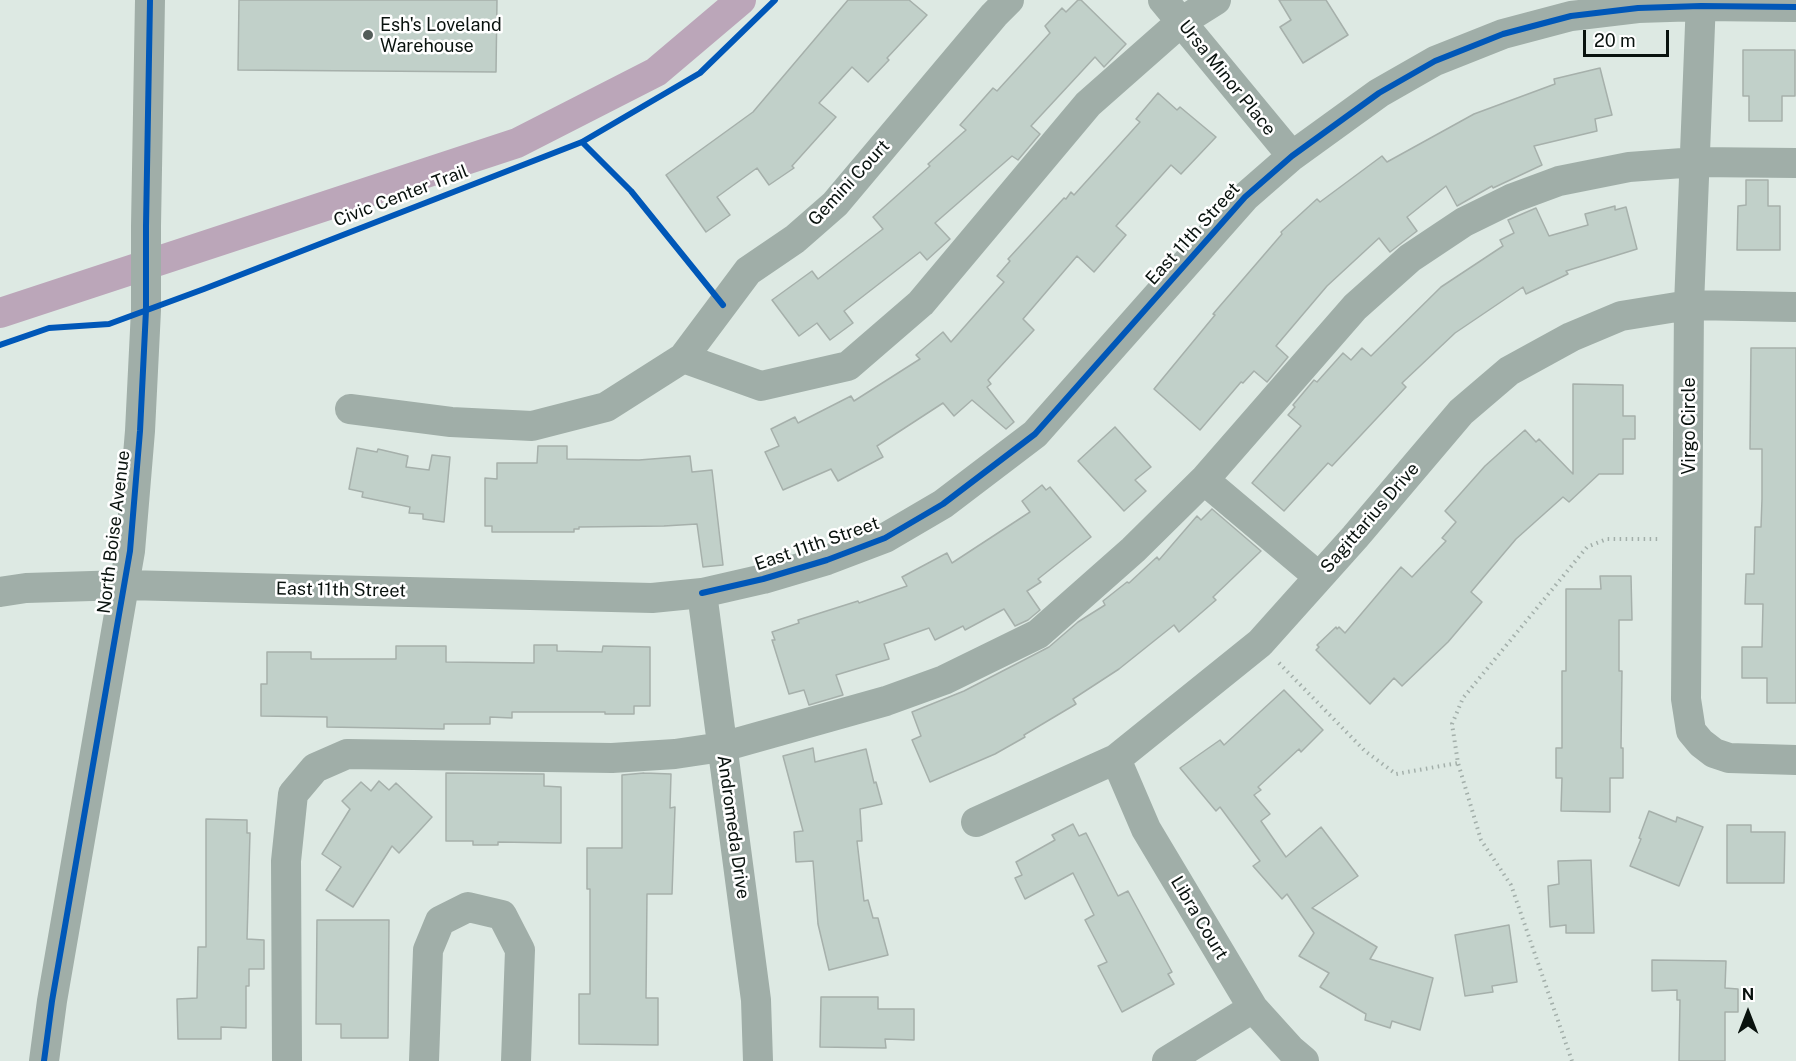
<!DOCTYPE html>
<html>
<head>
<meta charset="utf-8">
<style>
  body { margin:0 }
  #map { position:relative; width:1796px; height:1061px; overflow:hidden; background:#dde9e3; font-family:"Public Sans",sans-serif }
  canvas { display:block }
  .north { position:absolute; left:1718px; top:983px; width:60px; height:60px; -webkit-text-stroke:4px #fff; paint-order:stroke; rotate:0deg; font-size:16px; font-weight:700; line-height:24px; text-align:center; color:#09120e }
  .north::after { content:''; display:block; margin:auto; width:21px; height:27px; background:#09120e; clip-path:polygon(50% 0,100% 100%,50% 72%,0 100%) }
  .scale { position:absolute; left:1583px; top:30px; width:86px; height:27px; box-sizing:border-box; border:3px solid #09120e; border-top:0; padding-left:8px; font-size:18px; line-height:21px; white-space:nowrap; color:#09120e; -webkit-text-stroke:4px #fff; paint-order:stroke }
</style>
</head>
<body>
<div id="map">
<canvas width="1796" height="1061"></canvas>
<div class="north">N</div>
<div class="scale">20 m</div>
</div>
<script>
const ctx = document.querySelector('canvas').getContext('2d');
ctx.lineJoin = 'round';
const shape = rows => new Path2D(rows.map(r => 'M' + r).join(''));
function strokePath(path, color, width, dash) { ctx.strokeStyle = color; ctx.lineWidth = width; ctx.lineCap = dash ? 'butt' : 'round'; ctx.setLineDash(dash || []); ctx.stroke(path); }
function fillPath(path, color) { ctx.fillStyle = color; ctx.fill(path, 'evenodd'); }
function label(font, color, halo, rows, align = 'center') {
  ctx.font = font + ' "Public Sans",sans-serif'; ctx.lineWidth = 5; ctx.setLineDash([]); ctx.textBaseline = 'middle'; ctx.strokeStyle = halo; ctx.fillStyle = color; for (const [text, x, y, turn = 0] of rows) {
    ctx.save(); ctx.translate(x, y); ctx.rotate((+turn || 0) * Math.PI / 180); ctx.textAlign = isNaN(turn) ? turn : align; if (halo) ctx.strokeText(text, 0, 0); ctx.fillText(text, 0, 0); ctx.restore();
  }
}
const canal = shape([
  [0,313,517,143,656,72,741,0]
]);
const building = shape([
  [239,0,497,0,496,72,238,70,239,0],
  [848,0,909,0,927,15,887,58,889,60,868,82,852,67,819,103,836,117,792,166,794,168,769,185,757,168,717,197,730,215,706,232,666,175,753,112,848,0],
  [1078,0,1081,0,1126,44,1104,67,1095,57,1031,126,1040,134,1018,160,1012,156,935,223,950,239,927,260,920,252,844,311,853,323,830,340,817,323,799,336,772,300,812,271,818,279,883,229,873,217,930,166,928,164,966,130,960,125,993,88,997,91,1050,33,1045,26,1062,8,1066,12,1078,0],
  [1279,0,1326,0,1348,35,1303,63,1280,27,1291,20,1279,0],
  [1743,50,1795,50,1795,96,1782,96,1782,121,1749,121,1749,96,1743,96,1743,50],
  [1600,68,1612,115,1595,119,1597,131,1534,146,1542,165,1493,188,1492,186,1457,206,1446,186,1407,217,1417,231,1390,252,1379,238,1327,286,1276,346,1288,357,1267,382,1254,371,1243,383,1241,382,1200,430,1154,389,1215,315,1213,314,1282,234,1281,232,1317,199,1320,202,1382,156,1387,162,1474,114,1555,84,1554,79,1600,68],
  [1158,93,1177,110,1180,107,1216,137,1181,174,1171,165,1116,226,1126,235,1094,272,1077,256,1023,319,1034,330,988,380,991,384,987,387,1014,422,1006,429,972,400,954,416,943,403,877,446,883,457,838,481,831,469,783,490,765,452,779,446,771,429,795,417,798,423,851,396,854,401,920,359,916,355,943,332,951,342,1004,282,997,276,1010,261,1008,259,1064,198,1066,199,1071,192,1074,195,1140,122,1136,119,1158,93],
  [1746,180,1768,180,1768,206,1780,206,1780,250,1737,250,1738,206,1746,205,1746,180],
  [1615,206,1615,210,1626,207,1637,249,1566,271,1568,274,1526,294,1523,287,1455,333,1402,383,1406,387,1332,466,1328,463,1284,511,1252,483,1301,426,1288,415,1295,407,1293,405,1314,380,1317,382,1343,353,1351,360,1362,348,1371,356,1441,287,1503,246,1500,240,1514,233,1508,220,1536,208,1549,236,1588,225,1585,214,1615,206],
  [1751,348,1796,348,1796,703,1767,703,1767,678,1742,678,1742,647,1762,647,1763,604,1745,604,1746,574,1754,574,1755,527,1761,527,1762,499,1762,449,1750,449,1751,348],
  [1573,384,1623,385,1623,416,1635,416,1635,439,1623,439,1623,474,1599,474,1569,502,1563,497,1516,539,1471,592,1482,602,1448,642,1402,686,1394,678,1370,704,1316,650,1319,647,1317,645,1336,627,1337,629,1339,627,1345,633,1401,567,1412,577,1446,541,1442,538,1456,522,1445,511,1485,466,1525,430,1536,442,1539,439,1573,474,1573,384],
  [1115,427,1151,467,1135,480,1146,491,1124,511,1078,461,1115,427],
  [538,446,567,446,567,459,639,460,690,456,692,472,712,470,723,565,703,567,697,524,664,526,579,527,579,529,574,529,574,532,492,532,492,526,485,526,485,478,497,479,497,463,537,463,538,446],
  [357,448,377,452,378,449,408,456,406,467,429,470,432,455,450,457,444,522,423,519,423,514,409,513,410,507,362,497,363,492,349,489,357,448],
  [1042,485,1046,490,1050,487,1091,537,1038,579,1041,582,1027,591,1040,610,1028,620,1015,626,1004,609,965,630,963,626,935,640,929,628,884,644,889,659,836,675,843,695,809,705,804,690,789,694,772,640,775,640,772,632,799,623,798,620,858,601,859,603,907,586,902,577,947,553,952,563,1030,512,1022,501,1042,485],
  [1212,509,1261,551,1213,597,1216,600,1179,632,1174,625,1119,669,1073,699,1076,704,1024,735,1025,737,995,754,930,782,912,740,921,736,912,712,964,691,1049,647,1078,622,1105,605,1103,601,1127,582,1129,583,1157,557,1159,560,1197,516,1201,520,1212,509],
  [1600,576,1631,576,1632,620,1619,620,1619,671,1622,671,1621,748,1623,748,1623,778,1610,778,1610,812,1561,811,1562,778,1556,778,1556,748,1562,748,1562,671,1566,671,1566,589,1601,589,1600,576],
  [534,645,557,645,557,651,602,652,603,646,650,647,650,706,634,706,634,714,605,714,605,712,512,712,512,718,490,717,490,724,444,724,444,729,327,727,327,717,261,716,261,684,267,684,267,652,311,652,311,659,396,659,396,646,446,646,446,662,534,663,534,645],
  [1284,690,1323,730,1301,752,1299,749,1258,787,1261,790,1254,795,1270,814,1261,821,1286,857,1321,827,1358,876,1312,908,1377,947,1370,959,1433,978,1420,1030,1392,1021,1390,1028,1365,1020,1366,1014,1320,987,1329,973,1299,956,1314,933,1287,894,1282,899,1253,866,1260,861,1220,807,1216,811,1180,768,1220,740,1224,745,1284,690],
  [813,748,815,762,866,749,874,783,876,782,882,804,860,809,862,841,857,841,864,901,868,900,873,918,878,918,888,955,829,970,818,924,813,861,796,862,794,832,803,831,783,756,813,748],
  [446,773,544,774,544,786,561,787,561,843,498,842,498,845,473,845,473,841,446,841,446,773],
  [644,773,671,774,670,808,675,807,672,894,647,894,646,998,658,998,658,1045,579,1044,579,994,590,994,590,889,587,889,587,848,622,848,622,775,644,773],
  [379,781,389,790,396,783,432,817,399,853,392,846,353,907,326,890,341,867,322,854,350,809,342,801,361,782,371,791,379,781],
  [1649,811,1676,822,1677,817,1703,827,1679,886,1630,866,1641,839,1639,838,1649,811],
  [206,819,247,820,247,833,250,833,247,939,264,940,264,969,249,969,249,986,246,986,246,1028,221,1027,221,1039,178,1039,177,999,197,998,198,947,206,947,206,819],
  [1073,824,1079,836,1086,833,1118,896,1128,891,1172,972,1168,974,1174,984,1122,1012,1098,966,1107,962,1085,920,1094,915,1073,873,1025,899,1015,878,1022,875,1016,862,1055,840,1052,835,1073,824],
  [1727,825,1751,825,1751,832,1785,832,1784,883,1727,883,1727,825],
  [1591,860,1594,933,1566,933,1566,925,1550,927,1548,886,1559,884,1558,861,1591,860],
  [317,920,389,920,388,1038,341,1038,341,1024,316,1024,317,920],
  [1509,925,1517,982,1492,986,1493,992,1465,996,1455,935,1509,925],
  [1652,960,1726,961,1725,988,1738,989,1738,1012,1725,1012,1725,1061,1679,1061,1680,1000,1677,1000,1677,990,1652,991,1652,960],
  [821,997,878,997,878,1009,914,1009,914,1040,885,1039,886,1048,820,1047,821,997]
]);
const path = shape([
  [1279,663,1365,751,1396,774,1458,763],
  [1572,1061,1511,885,1481,840,1458,763,1452,724,1463,698,1587,547,1607,539,1658,539]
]);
const minor = shape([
  [1163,0,1292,156],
  [1701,0,1689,305,1686,699,1691,731,1701,743,1714,753,1729,758,1796,760],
  [683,358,761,386,848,366,921,303,1088,104,1181,22,1216,0],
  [350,409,451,422,532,426,606,407,683,358,748,271,795,239,835,204,994,15,1009,0],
  [1204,480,1319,577],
  [0,592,26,588,125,585,652,598,702,593,763,579,827,560,885,538,943,504,1035,434,1245,197,1292,156,1379,93,1435,61,1503,34,1571,16,1638,8,1701,6,1796,7],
  [702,593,756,1000,758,1061],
  [1116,759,1146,829,1253,1008,1291,1050,1304,1061],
  [976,822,1116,759,1260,643,1355,537,1461,412,1509,371,1571,337,1621,316,1689,305,1796,307],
  [44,1061,52,1001,130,551,140,431,146,310,146,226,150,0],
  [287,1061,286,861,293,794,315,768,347,754,612,758,675,754,722,747,886,701,944,680,1038,634,1133,550,1204,480,1355,307,1410,258,1464,222,1513,198,1559,181,1629,167,1696,162,1796,163],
  [424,1061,428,950,440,921,468,907,502,915,520,950,516,1061],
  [1167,1061,1253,1008]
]);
const cycleway = shape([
  [582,142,631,191,723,305],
  [0,345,49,328,109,324,204,289,582,142,700,73,775,0],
  [702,593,763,579,827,560,885,538,943,504,1035,434,1245,197,1292,156,1379,93,1435,61,1503,34,1571,16,1638,8,1701,6,1796,7],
  [44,1061,52,1001,130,551,140,431,146,310,146,226,150,0]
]);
const markers = [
  [368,35,6,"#535d59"]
];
const poiNames = [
  ["Esh's Loveland",380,25],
  ["Warehouse",380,46]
];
const streetNames = [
  ["Ursa Minor Place",1227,78,51],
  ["Gemini Court",849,183,-47],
  ["Civic Center Trail",401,196,-21],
  ["East 11th Street",1193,234,-48],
  ["Virgo Circle",1689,426,-90],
  ["Sagittarius Drive",1370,518,-49],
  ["North Boise Avenue",114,532,-83],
  ["East 11th Street",817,544,-19],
  ["East 11th Street",341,590,1],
  ["Andromeda Drive",733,827,82],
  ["Libra Court",1199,918,59]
];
strokePath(canal, '#bba6b9', 30);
fillPath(building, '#c1d0c9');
strokePath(building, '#a6b0ab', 1.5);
strokePath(path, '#a3afaa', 4, [1.5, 4.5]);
strokePath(minor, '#a0aea8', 30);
strokePath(cycleway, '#0057b8', 6);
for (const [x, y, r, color] of markers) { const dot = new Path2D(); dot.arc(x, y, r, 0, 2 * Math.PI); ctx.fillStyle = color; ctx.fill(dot); strokePath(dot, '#fff', 2); }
label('18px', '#09120e', '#fff', poiNames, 'left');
label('18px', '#09120e', '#fff', streetNames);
</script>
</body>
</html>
